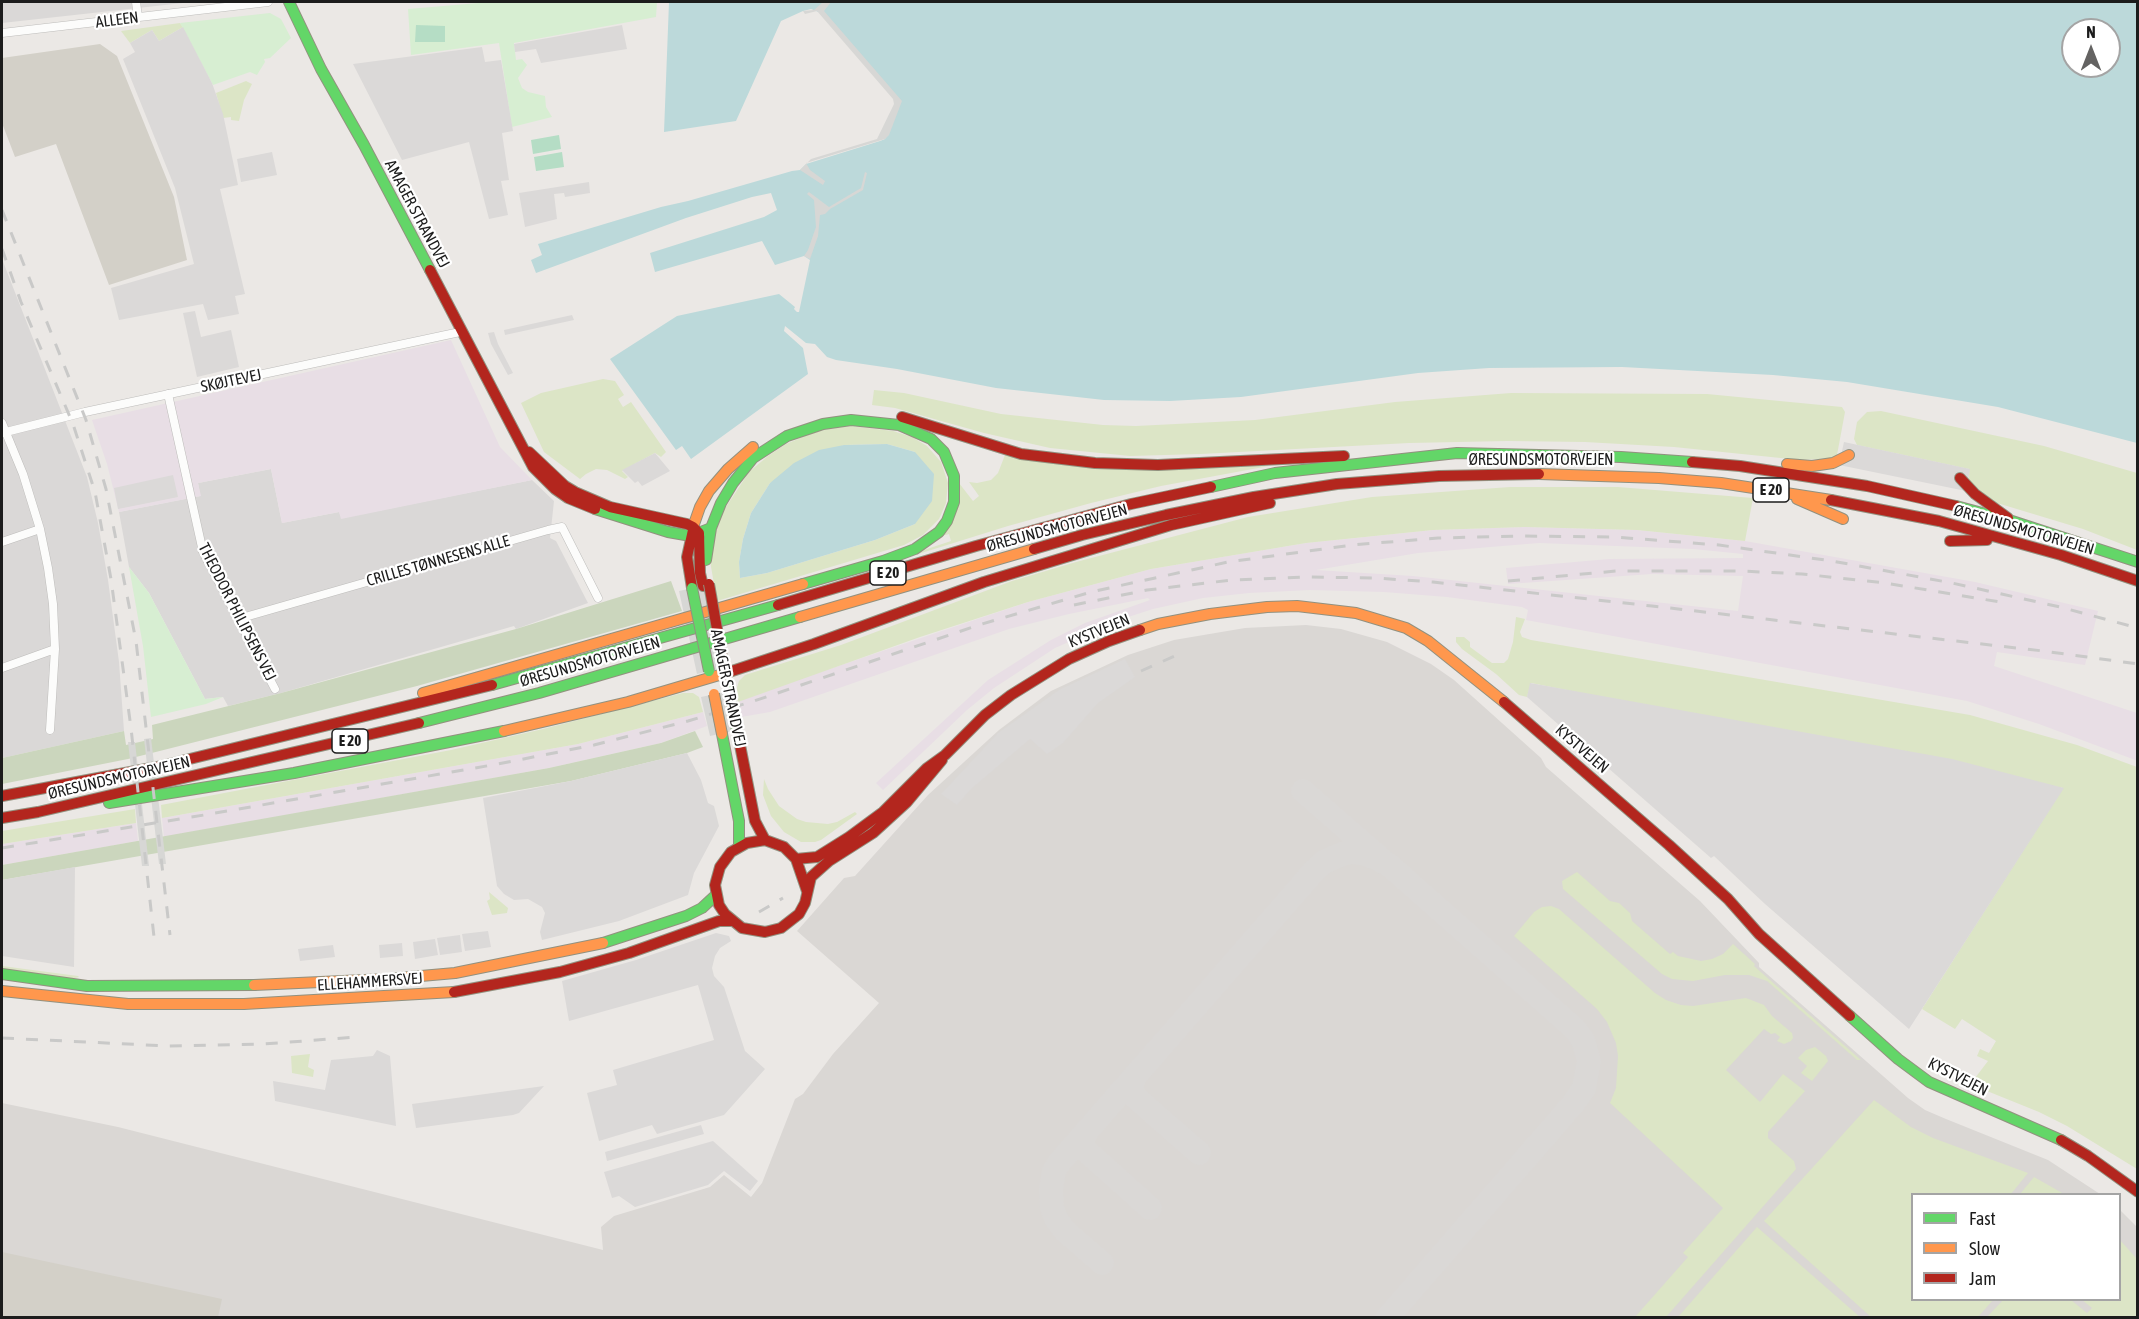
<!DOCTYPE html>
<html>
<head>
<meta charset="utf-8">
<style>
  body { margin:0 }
  #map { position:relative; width:2139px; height:1319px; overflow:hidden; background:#ebe8e5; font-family:"Asap Condensed",sans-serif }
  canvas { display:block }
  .frame { position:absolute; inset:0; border:3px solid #1c1c1c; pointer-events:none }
  .legend { position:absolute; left:1911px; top:1193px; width:210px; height:108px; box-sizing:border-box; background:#fff; border:2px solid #a4a4a4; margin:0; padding:8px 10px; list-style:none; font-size:18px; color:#1c1c1c }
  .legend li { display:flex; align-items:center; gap:12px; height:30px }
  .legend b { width:30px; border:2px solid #a4a4a4 }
  .north { position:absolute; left:2061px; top:18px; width:60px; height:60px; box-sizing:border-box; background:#fff; border:2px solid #a4a4a4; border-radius:50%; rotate:0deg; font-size:16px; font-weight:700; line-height:24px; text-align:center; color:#1c1c1c }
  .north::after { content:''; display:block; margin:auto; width:21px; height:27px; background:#646362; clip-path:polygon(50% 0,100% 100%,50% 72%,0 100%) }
</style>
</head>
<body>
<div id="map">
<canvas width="2139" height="1319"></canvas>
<div class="frame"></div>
<ul class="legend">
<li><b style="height:8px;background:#63d668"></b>Fast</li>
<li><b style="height:8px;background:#ff974d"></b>Slow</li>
<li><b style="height:8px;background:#b3261e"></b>Jam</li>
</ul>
<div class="north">N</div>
</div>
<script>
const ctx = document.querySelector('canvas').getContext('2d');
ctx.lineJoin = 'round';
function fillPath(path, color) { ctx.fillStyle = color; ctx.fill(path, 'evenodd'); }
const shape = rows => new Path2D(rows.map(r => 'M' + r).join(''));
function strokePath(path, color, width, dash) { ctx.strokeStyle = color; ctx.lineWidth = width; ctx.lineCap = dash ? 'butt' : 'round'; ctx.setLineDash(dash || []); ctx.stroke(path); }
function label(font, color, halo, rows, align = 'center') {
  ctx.font = font + ' "Asap Condensed",sans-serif'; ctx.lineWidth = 4.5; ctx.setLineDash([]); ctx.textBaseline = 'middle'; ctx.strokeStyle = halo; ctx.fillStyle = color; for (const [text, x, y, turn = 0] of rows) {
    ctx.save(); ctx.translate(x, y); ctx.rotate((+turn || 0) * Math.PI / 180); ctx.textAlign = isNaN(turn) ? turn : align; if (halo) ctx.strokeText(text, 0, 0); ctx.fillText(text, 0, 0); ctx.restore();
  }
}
const residential = shape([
  [2,2,192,2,2,23],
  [2,259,87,477,98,523,108,580,119,662,124,731,2,758],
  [271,469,282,523,339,512,342,518,532,480,554,501,550,538,556,541,588,603,516,629,514,626,281,693,228,706,223,697,205,699,149,593,129,567,119,512,200,496,198,483]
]);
const industrial = shape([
  [451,340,500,447,532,480,341,519,339,512,282,523,271,469,198,483,201,496,119,512,107,464,92,420],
  [1525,527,1637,530,1745,541,1975,582,2098,611,2085,665,1997,652,1994,666,2137,713,2138,761,2039,724,1967,701,1526,620,1528,610,1522,607,1447,597,1384,592,1310,590,1249,593,1203,598,1153,609,1119,620,1055,648,994,688,967,710,883,790,876,783,988,680,1051,640,1085,623,1150,600,1148,598,1069,614,1009,629,770,712,741,717,739,715,736,703,752,695,1028,602,1151,569,1306,543,1433,530],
  [1539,543,1693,549,1743,554,1743,558,1609,559,1506,568,1508,584,1652,574,1743,576,1738,611,1413,576,1316,570,1418,553],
  [703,712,707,726,661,743,549,768,164,837,162,818,578,744],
  [136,823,138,841,2,865,2,844]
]);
const airport = shape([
  [1306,625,1341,629,1387,642,1431,664,1454,680,1541,758,1546,767,1700,901,1759,963,1759,967,1908,1098,1925,1110,1946,1119,2048,1160,2100,1194,1912,1194,1912,1300,2120,1300,2120,1210,2137,1227,2137,1317,2,1317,2,1103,118,1127,603,1250,601,1227,614,1216,710,1187,724,1175,751,1197,762,1183,795,1099,803,1094,833,1054,879,1003,797,931,844,878,855,876,928,795,999,730,1051,691,1128,655,1174,640,1245,628]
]);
const construction = shape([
  [100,44,117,56,174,197,187,260,109,285,56,144,15,157,2,123,2,58],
  [2,1252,222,1299,218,1317,2,1317]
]);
const grass = shape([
  [180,23,183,27,159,41,152,30,130,43,121,31],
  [246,81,252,84,244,100,239,121,231,120,231,117,223,118,216,93],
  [603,379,615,381,624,395,618,399,623,407,631,402,666,452,661,457,655,453,622,471,628,477,625,479,607,470,596,469,586,474,580,479,544,452,521,403,541,393],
  [874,390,904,393,1001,414,1103,425,1136,426,1255,420,1395,402,1511,393,1707,394,1842,407,1845,412,1837,455,1833,458,1800,460,1674,447,1585,442,1508,441,1409,443,1201,454,1130,456,1050,448,984,433,895,408,872,405],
  [1881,411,2044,446,2137,473,2137,550,2083,529,1997,503,1968,482,1969,469,1857,445,1854,439,1857,422,1867,412],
  [851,426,893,431,912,437,927,446,941,462,948,483,946,503,939,519,923,535,904,545,717,601,710,561,714,536,724,510,749,472,768,456,786,444,810,434,828,429],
  [887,444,915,452,915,524,875,540,767,573,740,578,739,562,743,539,751,513,770,483,844,445],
  [1005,455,1269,466,1161,486,1091,503,1008,526,915,555,915,553,951,541,949,534,939,537,959,483,973,501,979,496,969,482,977,483,991,480,998,473],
  [1510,487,1618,487,1753,498,1745,541,1637,530,1525,527,1433,530,1306,543,1151,569,1028,602,920,637,738,702,736,690,739,681,745,675,841,645,1012,581,1076,562,1248,517,1372,497],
  [1516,617,1525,619,1520,632,1522,637,1531,640,1970,715,2077,745,2137,767,2137,1169,2067,1126,2039,1112,1987,1091,1972,1082,1988,1061,1977,1056,1980,1049,1989,1053,1996,1041,1962,1019,1955,1029,1922,1009,2063,788,1531,683,1527,697,1519,695,1496,674,1462,649,1456,642,1456,637,1464,637,1470,642,1470,647,1492,663,1504,663,1508,659,1513,642],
  [683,693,693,693,699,697,703,712,578,744,162,818,161,805,451,750,543,729],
  [764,779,768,789,779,806,797,819,806,822,828,824,837,822,855,812,857,814,821,840,815,842,801,842,784,832,771,816,763,795],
  [135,809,136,823,2,844,2,831],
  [1577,872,1610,901,1619,903,1630,913,1632,921,1670,954,1673,952,1678,956,1701,961,1712,959,1723,954,1733,944,1755,964,1754,966,1861,1060,1857,1060,1767,981,1749,975,1725,975,1693,981,1672,979,1662,974,1563,889,1562,881],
  [489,892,508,908,507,913,492,915,487,901,490,899],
  [1551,906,1559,909,1655,993,1666,1000,1681,1005,1693,1006,1746,998,1764,1005,1772,1016,1792,1033,1793,1038,1791,1041,1784,1044,1777,1041,1780,1037,1775,1033,1771,1034,1764,1029,1726,1070,1760,1102,1783,1074,1805,1091,1768,1132,1768,1138,1794,1161,1796,1169,1666,1317,1635,1317,1688,1257,1683,1253,1723,1208,1610,1103,1616,1088,1618,1056,1616,1043,1607,1022,1597,1009,1514,936,1534,912,1542,907],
  [2,966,78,976,79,977,72,979,28,974,2,970],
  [1815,1047,1826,1056,1828,1061,1812,1081,1801,1073,1807,1066,1798,1058,1806,1050],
  [310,1054,308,1067,314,1070,313,1077,292,1073,291,1056],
  [1874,1100,1911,1127,1933,1138,2028,1173,2011,1194,1912,1194,1912,1300,1993,1300,1978,1317,1871,1317,1764,1221],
  [2034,1177,2064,1194,2065,1194,2020,1194],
  [1757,1227,1860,1317,1678,1317],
  [2120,1240,2137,1259,2137,1317,1987,1317,2003,1300,2071,1300,2087,1313,2092,1308,2082,1300,2120,1300]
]);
const forest = shape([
  [671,581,682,611,417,686,128,759,2,784,2,758,124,731,126,745,153,739,152,725,281,693,516,629],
  [695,731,703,747,687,753,571,781,2,880,2,865,549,768,661,743]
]);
const park = shape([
  [490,2,657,2,656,17,514,43,516,60,522,59,527,65,518,78,522,88,528,92,545,96,546,107,552,117,512,127,499,43,411,55,408,9],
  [270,13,281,19,291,38,270,58,264,59,265,62,257,75,250,72,213,85,180,23],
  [129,567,149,593,205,699,223,697,206,704,151,717,143,646]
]);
const pitch = shape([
  [416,25,445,26,445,42,415,42],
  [559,135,561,149,533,154,531,140],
  [562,152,564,167,536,171,534,157]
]);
const parking = shape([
  [622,25,627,49,541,63,536,49,515,52,514,44],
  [183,27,212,83,223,114,238,185,220,189,245,294,235,296,239,314,208,320,203,304,119,320,111,288,194,264,175,188,123,59,135,52,130,43,152,30,159,41],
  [482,47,485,62,501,60,513,131,502,133,509,180,501,181,508,215,489,219,469,142,402,160,353,64],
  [272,152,277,175,241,182,237,159],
  [589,182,590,193,565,197,564,193,554,194,557,219,525,227,519,193],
  [195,311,201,337,231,330,239,367,197,377,183,313],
  [572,315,574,320,505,335,504,330],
  [494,332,498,344,513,373,508,375,491,344,488,333],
  [1844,442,1970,469,1966,491,1839,465],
  [655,453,670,471,642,486,638,481,635,483,622,470],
  [173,475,178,497,118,509,114,488],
  [1125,659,1135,677,1098,703,1063,743,1047,754,1030,739,971,789,957,805,941,794,998,733,1059,690],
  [1530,683,1952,759,2064,788,1909,1029,1765,904,1714,856,1711,858,1527,697],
  [687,753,701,780,708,803,714,806,719,826,694,873,688,895,619,921,542,940,540,932,545,913,542,907,528,899,514,900,504,894,497,886,483,798,571,781],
  [75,867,74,967,2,956,2,880],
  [488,931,491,947,465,951,462,934],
  [716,933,729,936,731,941,720,948,715,956,712,968,714,976,724,987,745,1051,765,1069,724,1115,657,1134,652,1125,599,1141,587,1093,617,1085,613,1070,714,1040,698,985,569,1021,562,981,636,960],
  [460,935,462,952,440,955,437,938],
  [435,939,438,955,415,959,413,942],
  [402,943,403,956,380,958,379,945],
  [333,945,335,957,300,961,298,949],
  [377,1050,390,1056,396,1126,275,1101,273,1081,325,1090,331,1060,373,1056],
  [544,1086,519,1113,513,1115,416,1128,412,1104],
  [701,1125,704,1134,607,1161,605,1152],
  [713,1141,758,1181,750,1191,724,1171,708,1185,635,1207,619,1196,612,1198,604,1172]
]);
const water = shape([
  [669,2,2137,2,2137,443,1998,407,1847,382,1773,375,1622,367,1489,368,1418,373,1241,397,1170,401,1104,400,996,388,897,369,836,360,827,357,815,344,806,343,785,326,784,331,803,348,808,374,691,459,682,446,676,450,610,359,677,316,779,294,795,307,794,309,797,312,799,312,810,260,804,256,775,265,762,241,655,272,650,253,764,217,777,210,771,193,752,197,686,218,536,273,531,260,542,255,538,244,661,207,688,201,792,171,800,170,806,164,880,141,885,139,900,102,821,13,811,9,803,11,781,21,736,121,664,132],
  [2073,30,2109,30,2109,66,2073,66],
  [887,444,915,452,934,474,932,501,915,524,875,540,767,573,740,578,739,562,743,539,751,513,770,483,794,463,819,450,844,445]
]);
const pier = shape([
  [823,2,831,2,824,11,902,101,889,135,885,139,806,163,810,170,825,181,823,185,800,170,811,159,877,139,894,104,893,99,817,11,805,14,803,11,814,10],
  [865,172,867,173,863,190,830,209,825,214,820,215,818,236,810,259,804,256,808,250,816,227,814,200,807,194,809,192,829,207,861,188],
  [712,584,730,666,697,674,679,591],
  [734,690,742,729,710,736,701,697],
  [151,738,166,864,159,864,144,739],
  [128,742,135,742,149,866,142,866]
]);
const taxiway = shape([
  [1303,791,1380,858],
  [1134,1078,1131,1088,1135,1097,1199,1153],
  [1086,1133,1083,1139,1084,1149,1150,1208],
  [1102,1263,1065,1231,1056,1219,1052,1208,1051,1189,1054,1171,1059,1163,1315,870,1324,862,1335,857,1348,852,1363,853,1376,858,1389,865,1575,1029,1583,1040,1589,1061,1584,1088,1573,1104,1387,1318]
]);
const street = shape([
  [136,2,138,17],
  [2,33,268,2],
  [168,394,203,552,275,689],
  [2,423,23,474,40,529,48,568,53,604,55,649,50,730],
  [2,433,85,412,460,332],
  [2,542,40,529],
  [238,619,548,530,562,527,598,598],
  [2,668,55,649]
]);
const fast = shape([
  [289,2,321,69,364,145,430,270],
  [1211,487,1275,473,1457,453,1621,457,1692,462],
  [1956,506,2012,521,2138,562],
  [595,509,668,532,691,536,711,528],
  [711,528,721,503,733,483,753,458,787,436,823,424,851,420,899,425,931,439,944,452,954,476,954,502,947,521,939,532,915,549,883,561,803,584],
  [706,560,711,528],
  [492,685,778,605],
  [419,723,539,693,800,617],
  [722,734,739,821,739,846],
  [109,803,294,773,504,731],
  [603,943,686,916,702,908,716,895],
  [2,974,87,986,254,985],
  [1850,1016,1898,1059,1929,1082,2061,1140]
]);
const slow = shape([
  [1787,464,1812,466,1833,463,1849,455],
  [1539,474,1659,478,1721,483,1831,500],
  [1797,499,1843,519],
  [693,527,700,507,709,491,728,469,753,447],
  [800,617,1034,549],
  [1140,630,1158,624,1210,614,1267,607,1297,606,1356,613,1406,628,1428,641,1504,702],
  [423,693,803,584],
  [504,731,628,702,726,673],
  [254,985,387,979,455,973,603,943],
  [2,991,128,1004,244,1004,454,992]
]);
const jam = shape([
  [430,270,533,467,555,489,568,498,595,509],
  [902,417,1021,454,1095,463,1158,465,1344,456],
  [529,452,565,486,575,492,610,507,687,524,693,527,699,533,700,573,703,586],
  [1692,462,1740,466,1867,486,1956,506],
  [1960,478,1975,494,2008,518],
  [1831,500,1939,521,2061,555,2138,581],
  [1950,541,1987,540],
  [1034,549,1082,535,1166,515,1254,497,1337,484,1439,476,1539,474],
  [692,588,687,557,693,530],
  [778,605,976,546,1131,504,1211,487],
  [726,673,814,644,984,582,1171,525,1270,503],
  [1504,702,1669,845,1728,899,1759,934,1850,1016],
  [737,730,755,821,765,840],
  [2,796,157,767,492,685],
  [2,818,38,812,419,723],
  [796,859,817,857,849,837,883,812,927,768,945,755,985,715,1011,695,1069,659,1109,641,1140,630],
  [807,891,796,859,784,847,765,840,747,843,731,852,720,867,715,885,719,905,725,914,742,928,765,932,781,928,799,914,805,903,811,877,829,861,873,833,907,802,942,760],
  [454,992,560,972,629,953,719,921,732,921],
  [2061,1140,2088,1156,2138,1192]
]);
const rail = shape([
  [2,210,86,420,106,489,136,641,170,935],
  [2,249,21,302,73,424,95,492,111,579,131,728,154,937],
  [1508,581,1616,571,1741,571,1802,574,1885,583,2000,602],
  [1074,605,1147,590,1232,580,1304,577,1375,578,1433,582,1652,606,2043,651,2138,664],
  [1141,671,1177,655],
  [2,848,204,815,498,764,594,745,688,721,754,701,982,624,1091,592,1228,562,1352,545,1438,538,1519,536,1614,537,1719,545,1832,561,1952,583,2060,607,2138,628],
  [759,912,783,898],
  [2,1038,169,1046,264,1044,356,1037]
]);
const fastBridge = shape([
  [692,588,709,671],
  [729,691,737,730]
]);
const slowBridge = shape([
  [714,694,722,734]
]);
const jamBridge = shape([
  [709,584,724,668]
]);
const shields = [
  [1771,490,36],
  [888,573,36],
  [350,741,36]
];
const shieldNames = [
  ["E 20",1771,490],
  ["E 20",888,573],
  ["E 20",350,741]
];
const streetNames = [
  ["ALLEEN",117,20,-7],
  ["AMAGER STRANDVEJ",417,214,62],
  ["SKØJTEVEJ",231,381,-12],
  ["ØRESUNDSMOTORVEJEN",1541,460],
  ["ØRESUNDSMOTORVEJEN",1057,528,-15],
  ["ØRESUNDSMOTORVEJEN",2024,530,16],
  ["CRILLES TØNNESENS ALLE",438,561,-16],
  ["THEODOR PHILIPSENS VEJ",237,612,63],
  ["KYSTVEJEN",1099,631,-22],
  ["ØRESUNDSMOTORVEJEN",590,662,-16],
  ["AMAGER STRANDVEJ",728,688,78],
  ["KYSTVEJEN",1582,749,41],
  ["ØRESUNDSMOTORVEJEN",119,778,-13],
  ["ELLEHAMMERSVEJ",370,982,-4],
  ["KYSTVEJEN",1958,1077,27]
];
fillPath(residential, '#dad8d7');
fillPath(industrial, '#e8dee5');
fillPath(airport, '#dad7d4');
fillPath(construction, '#d3d0c8');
fillPath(grass, '#dce5c6');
fillPath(forest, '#cbd6bd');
fillPath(park, '#d7eed2');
fillPath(pitch, '#b5ddc5');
fillPath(parking, '#dbd9d8');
fillPath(water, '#bcd9da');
fillPath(pier, '#d7d7d5');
strokePath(taxiway, '#dad8d6', 24);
strokePath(street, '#bebdbb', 9);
strokePath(fast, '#92917f', 12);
strokePath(slow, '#92917f', 12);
strokePath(jam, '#92917f', 12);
strokePath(street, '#fcfcfb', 8);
strokePath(fast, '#63d668', 10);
strokePath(slow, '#ff974d', 10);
strokePath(jam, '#b3261e', 10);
strokePath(rail, '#c9c9c8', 3, [12, 12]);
strokePath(fastBridge, '#92917f', 12, []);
strokePath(slowBridge, '#92917f', 12, []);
strokePath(jamBridge, '#92917f', 12, []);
strokePath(fastBridge, '#63d668', 10);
strokePath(slowBridge, '#ff974d', 10);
strokePath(jamBridge, '#b3261e', 10);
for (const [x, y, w] of shields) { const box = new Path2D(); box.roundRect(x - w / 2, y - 12, w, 24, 4.5); ctx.fillStyle = '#fff'; ctx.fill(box); strokePath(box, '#1c1c1c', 1.5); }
label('bold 15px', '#1c1c1c', null, shieldNames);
label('16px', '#1c1c1c', '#fff', streetNames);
</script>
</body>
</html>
